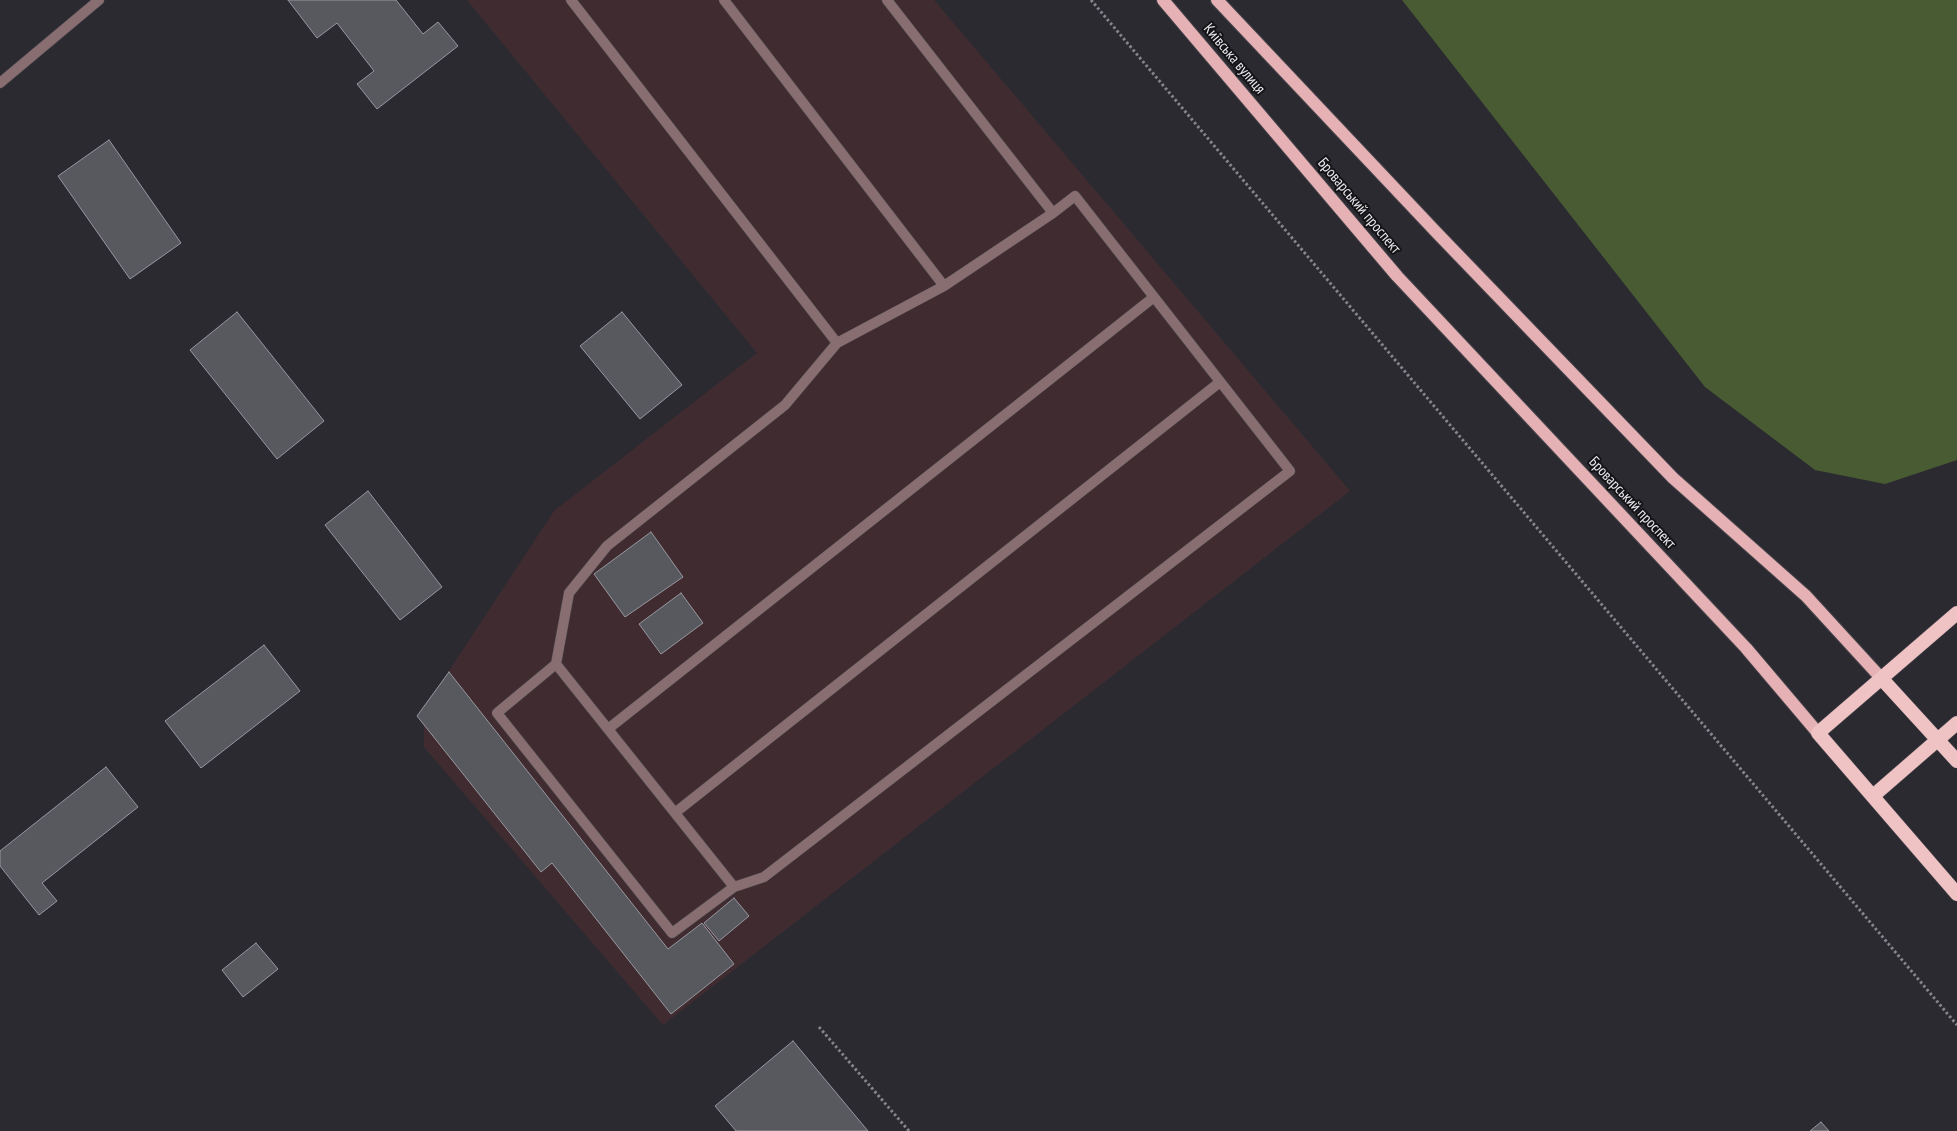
<!DOCTYPE html>
<html>
<head>
<meta charset="utf-8">
<style>
  body { margin:0 }
  canvas { display:block; background:#2b2a31 }
</style>
</head>
<body>
<canvas width="1957" height="1131"></canvas>
<script>
const ctx = document.querySelector('canvas').getContext('2d');
ctx.lineJoin = 'round';
function fillPath(path, color) { ctx.fillStyle = color; ctx.fill(path, 'evenodd'); }
const shape = rows => new Path2D(rows.map(r => 'M' + r).join(''));
function strokePath(path, color, width, dash) { ctx.strokeStyle = color; ctx.lineWidth = width; ctx.lineCap = dash ? 'butt' : 'round'; ctx.setLineDash(dash || []); ctx.stroke(path); }
function label(font, color, halo, rows, align = 'center') {
  ctx.font = font + ' "PT Sans Narrow",sans-serif'; ctx.lineWidth = 4; ctx.setLineDash([]); ctx.textBaseline = 'middle'; ctx.strokeStyle = halo; ctx.fillStyle = color; for (const [text, x, y, turn = 0] of rows) {
    ctx.save(); ctx.translate(x, y); ctx.rotate((+turn || 0) * Math.PI / 180); ctx.textAlign = isNaN(turn) ? turn : align; if (halo) ctx.strokeText(text, 0, 0); ctx.fillText(text, 0, 0); ctx.restore();
  }
}
const industrial = shape([
  [467,0,934,0,1350,491,663,1025,424,747,424,709,554,511,757,353]
]);
const green = shape([
  [1402,0,1957,0,1957,460,1885,484,1815,470,1705,387]
]);
const building = shape([
  [288,0,396,0,423,34,438,22,458,46,377,109,357,84,374,71,337,23,317,38,288,0],
  [109,140,181,243,130,279,58,176,109,140],
  [237,312,324,421,277,459,190,350,237,312],
  [622,312,682,385,640,419,580,346,622,312],
  [368,491,442,587,400,620,325,525,368,491],
  [651,532,683,577,625,617,594,574,651,532],
  [681,593,703,623,661,654,639,624,681,593],
  [264,645,300,691,201,768,165,721,264,645],
  [449,672,668,949,702,923,734,964,671,1014,552,863,541,872,417,716,449,672],
  [106,767,138,807,42,883,57,901,39,915,0,866,0,851,106,767],
  [734,898,749,916,719,941,704,923,734,898],
  [256,943,278,969,243,997,222,970,256,943],
  [793,1041,868,1131,736,1131,715,1106,793,1041],
  [1821,1122,1829,1131,1810,1131,1821,1122]
]);
const path = shape([
  [1091,0,1957,1025],
  [819,1027,909,1131]
]);
const service = shape([
  [571,0,837,343],
  [724,0,944,286,837,343,785,405,607,546,569,593,556,664,734,887],
  [887,0,1053,213],
  [556,664,497,713,672,933,734,887,764,877,1290,471,1075,196,1053,213,944,286],
  [608,729,1154,297],
  [676,812,1220,382]
]);
const minor = shape([
  [0,83,99,0]
]);
const primary = shape([
  [1163,0,1397,276,1746,648,1818,733],
  [1217,0,1437,233,1673,478,1806,596,1882,679]
]);
const trunk = shape([
  [1957,613,1818,733,1957,894],
  [1882,679,1957,761],
  [1873,796,1957,723]
]);
const streetNames = [
  ["Київська вулиця",1234,59,50],
  ["Броварський проспект",1359,206,50],
  ["Броварський проспект",1632,503,47]
];
fillPath(industrial, '#402c30');
fillPath(green, '#485b32');
fillPath(building, '#58585f');
strokePath(building, '#98979f', 1);
strokePath(service, '#46454b', 11);
strokePath(minor, '#46454b', 11);
strokePath(primary, '#46454b', 14);
strokePath(trunk, '#46454b', 15);
strokePath(path, '#86858b', 3, [2.5, 2.5]);
strokePath(service, '#886e70', 10);
strokePath(minor, '#886e70', 10);
strokePath(primary, '#e5b1b4', 12);
strokePath(trunk, '#efc2c4', 14);
label('15px', '#eae9ee', '#141316', streetNames);
</script>
</body>
</html>
